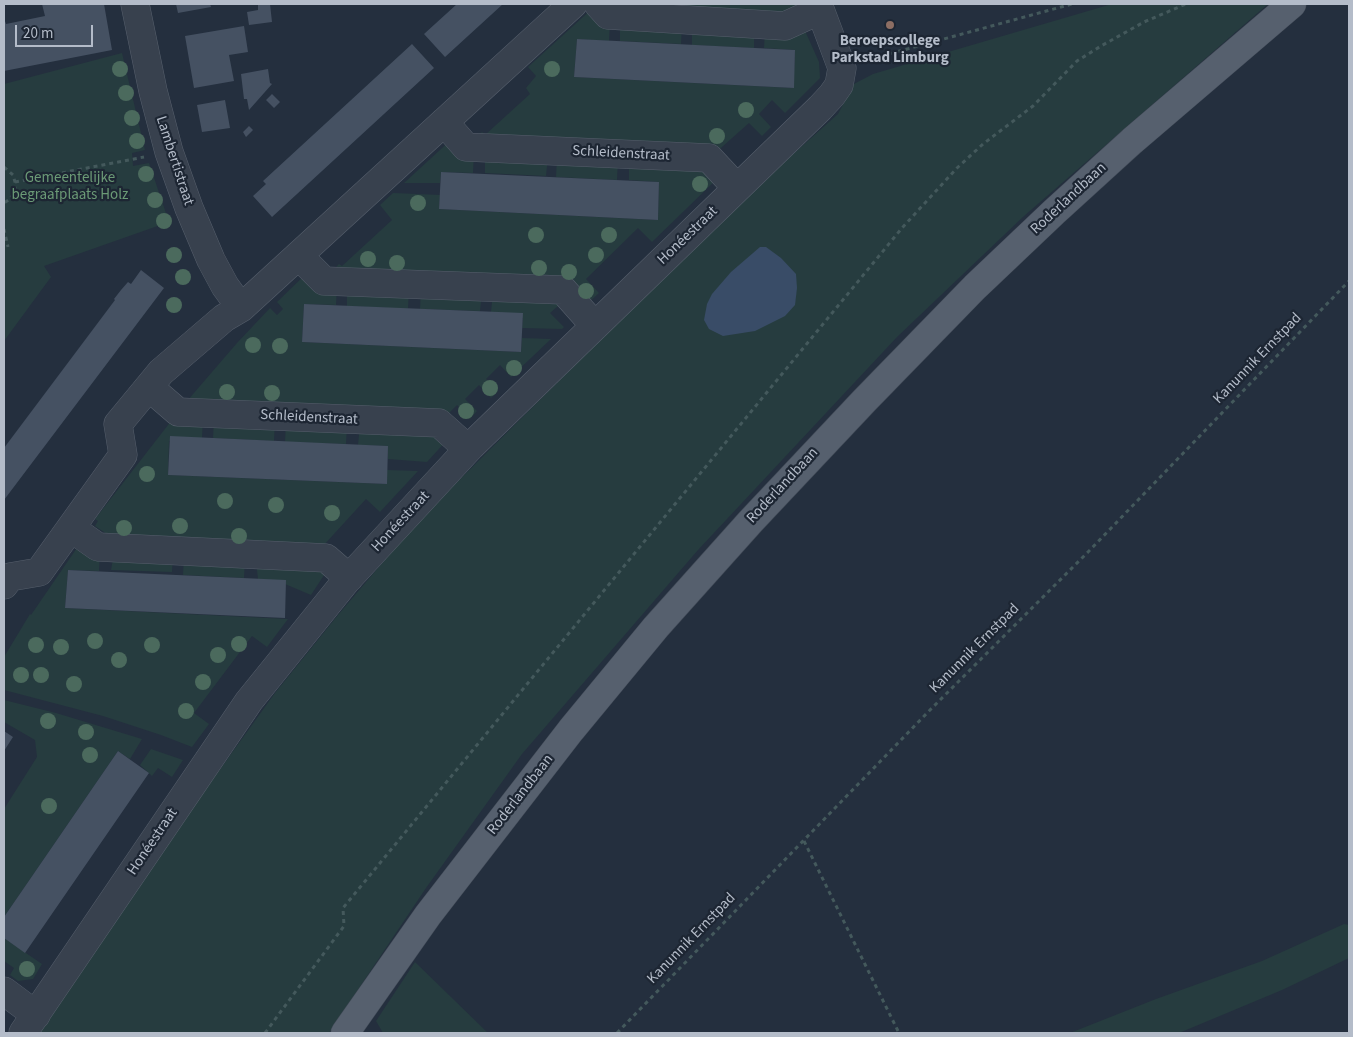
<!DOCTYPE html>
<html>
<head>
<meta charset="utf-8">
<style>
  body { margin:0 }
  #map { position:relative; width:1353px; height:1037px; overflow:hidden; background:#242f3e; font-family:"Source Sans 3",sans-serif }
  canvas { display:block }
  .frame { position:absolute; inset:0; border:5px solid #b4bcc9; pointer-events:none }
  .scale { position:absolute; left:15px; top:25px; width:78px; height:22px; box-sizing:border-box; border:2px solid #b4bcc9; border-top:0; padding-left:6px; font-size:15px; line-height:18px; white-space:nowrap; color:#b4bcc9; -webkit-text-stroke:4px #1d2633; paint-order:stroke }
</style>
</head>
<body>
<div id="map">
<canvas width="1353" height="1037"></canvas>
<div class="frame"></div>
<div class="scale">20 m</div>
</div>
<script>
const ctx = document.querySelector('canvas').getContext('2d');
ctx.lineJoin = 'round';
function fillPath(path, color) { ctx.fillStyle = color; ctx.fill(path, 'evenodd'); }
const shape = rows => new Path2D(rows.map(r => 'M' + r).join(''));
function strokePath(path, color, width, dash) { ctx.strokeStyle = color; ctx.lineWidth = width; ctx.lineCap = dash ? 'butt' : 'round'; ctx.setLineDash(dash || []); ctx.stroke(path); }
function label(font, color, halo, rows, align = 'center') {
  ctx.font = font + ' "Source Sans 3",sans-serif'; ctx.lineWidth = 4.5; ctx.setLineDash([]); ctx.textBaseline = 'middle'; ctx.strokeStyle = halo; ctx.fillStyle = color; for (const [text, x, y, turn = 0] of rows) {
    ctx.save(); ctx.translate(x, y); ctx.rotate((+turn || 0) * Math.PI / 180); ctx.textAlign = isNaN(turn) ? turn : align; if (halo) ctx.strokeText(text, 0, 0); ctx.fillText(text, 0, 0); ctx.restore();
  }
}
const green = shape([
  [626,4,794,4,799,15],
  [1112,4,1268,4,1024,216,897,337,698,550,522,754,426,888,329,1033,38,1033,208,786,275,693,338,615,418,521,595,345,791,156,838,114,847,97,850,86,873,74],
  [594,7,610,21,609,41,577,39,574,77,793,88,795,50,764,48,765,30,802,24,819,62,820,78,785,113,772,100,759,114,771,127,762,136,749,123,713,155,470,143,482,132,485,135,530,94,526,88,536,76,528,67],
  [620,21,682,25,681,44,620,41],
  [692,26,754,29,754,48,692,45],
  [122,53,145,150,132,153,133,166,149,163,169,222,44,266,51,277,4,341,4,84],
  [453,138,474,153,473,173,441,172,440,183,404,183],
  [485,153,548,156,546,176,485,173],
  [557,157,618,159,617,180,556,177],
  [629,161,707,164,719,177,652,242,638,228,586,279,599,293,585,306,327,276,339,264,342,266,392,220,380,205,393,193,440,195,439,209,658,220,659,182,629,180],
  [309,271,337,286,336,305,304,304,302,342,521,352,522,338,551,339,511,377,500,365,486,379,498,391,491,398,479,385,465,399,477,411,470,419,457,405,443,419,181,408,237,343,270,308,277,315,283,309,277,302],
  [347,286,409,289,408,309,347,306],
  [421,290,482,292,480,311,420,309],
  [493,292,565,300,550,313,564,327,562,329,522,328,523,318,491,312],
  [175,416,203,418,202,438,169,441,168,475,387,484,387,470,418,471,380,512,366,499,323,546,107,534,95,526,98,521,95,519],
  [214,419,275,421,274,441,213,438],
  [286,422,347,425,346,444,285,442],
  [360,425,437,428,448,439,427,462,388,459,388,446,358,445],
  [81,542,100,552,99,571,68,570,65,608,288,619,267,647,252,636,194,713,209,724,192,747,161,735,103,716,4,690,4,657,30,614,31,615],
  [114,553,173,555,172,572,111,570],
  [184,555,245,559,244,578,183,575],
  [256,561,330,566,311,595,285,584,258,579],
  [4,700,56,713,142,739,130,759,118,751,4,917,4,809,37,757,35,740,4,722],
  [151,749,183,760,172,777,158,768,152,776,140,765],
  [1344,924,1349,925,1349,958,1282,990,1179,1033,1070,1033,1156,999,1262,961],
  [4,938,42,964,33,979,18,981,10,975,14,968,4,961],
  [415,962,488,1033,383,1033,376,1021]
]);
const water = shape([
  [760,247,766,247,781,258,796,274,797,288,795,305,785,316,755,331,723,336,709,329,704,320,707,304,712,294,731,272]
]);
const building = shape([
  [42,4,104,4,112,50,4,71,4,18,6,24,45,16],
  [176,4,210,4,211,7,178,13],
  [258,4,270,4,272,22,249,25,247,12,258,10],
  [457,4,503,4,445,57,424,34],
  [244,26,248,52,229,55,234,81,194,88,185,36],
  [577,39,795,50,794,88,574,77],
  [412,44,434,68,272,217,253,196,266,184,263,181],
  [268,69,270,83,272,84,249,110,247,99,244,99,241,74],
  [272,94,280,102,274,108,266,100],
  [225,100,230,128,202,132,197,105],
  [249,126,253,130,246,137,243,132],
  [441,172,659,182,658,220,439,209],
  [141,270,164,288,4,500,4,448,115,300,114,299,121,290,128,282,131,284],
  [304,304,523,313,521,352,302,342],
  [170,436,388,446,387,484,168,475],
  [68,570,286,580,285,618,65,608],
  [4,731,13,737,4,751],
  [118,751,149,773,25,953,4,938,4,917]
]);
const path = shape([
  [867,60,1072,4],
  [4,167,13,175,15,182,15,191,10,199,4,203],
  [15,182,144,157],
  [4,229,8,247],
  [804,841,899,1033],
  [265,1033,344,926,343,908,902,228,957,168,983,144,1033,106,1077,61,1101,46,1144,22,1186,4],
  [617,1033,930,710,1089,551,1349,281]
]);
const street = shape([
  [135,4,153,91,169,152,189,208,211,260,225,286,241,308],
  [598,4,608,15,785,26,820,10],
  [444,122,466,147,709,158,737,188],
  [299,256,324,281,563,290,595,326],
  [149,387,178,412,439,423,468,449],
  [71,528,98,547,326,558,349,578],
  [4,585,10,577,39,572,123,455,118,424,161,372,224,318,241,308,573,4],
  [4,991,36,1015],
  [23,1033,249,701,346,581,471,446,820,108,832,95,839,85,842,68,818,4]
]);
const primary = shape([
  [345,1033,428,915,571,730,656,627,751,521,865,400,975,287,1054,212,1132,141,1292,4]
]);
const trees = [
  [120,69],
  [552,69],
  [126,93],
  [746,110],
  [132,118],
  [717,136],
  [137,141],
  [146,174],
  [700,184],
  [155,200],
  [418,203],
  [164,221],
  [536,235],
  [609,235],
  [174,255],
  [596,255],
  [368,259],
  [397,263],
  [539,268],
  [569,272],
  [183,277],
  [586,291],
  [174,305],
  [253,345],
  [280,346],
  [514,368],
  [490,388],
  [227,392],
  [272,393],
  [466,411],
  [147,474],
  [225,501],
  [276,505],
  [332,513],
  [180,526],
  [124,528],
  [239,536],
  [95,641],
  [239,644],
  [36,645],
  [152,645],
  [61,647],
  [218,655],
  [119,660],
  [21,675],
  [41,675],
  [203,682],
  [74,684],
  [186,711],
  [48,721],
  [86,732],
  [90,755],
  [49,806],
  [27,969]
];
const markers = [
  [890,25,5,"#8d6e63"]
];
const poiNames = [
  ["Beroepscollege",890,42],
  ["Parkstad Limburg",890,59]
];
const streetNames = [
  ["Schleidenstraat",621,154,3],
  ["Lambertistraat",174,161,72],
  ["Roderlandbaan",1069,199,-43],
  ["Honéestraat",688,236,-44],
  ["Kanunnik Ernstpad",1258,359,-46],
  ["Schleidenstraat",309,418,3],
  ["Roderlandbaan",783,486,-47],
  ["Honéestraat",401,522,-47],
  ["Kanunnik Ernstpad",975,649,-45],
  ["Roderlandbaan",521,795,-52],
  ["Honéestraat",153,842,-56],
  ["Kanunnik Ernstpad",692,939,-46]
];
const parkNames = [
  ["Gemeentelijke",70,179],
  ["begraafplaats Holz",70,196]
];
fillPath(green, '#263c3f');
fillPath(water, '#394c67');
fillPath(building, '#455162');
strokePath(street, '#565f6c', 29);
strokePath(primary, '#414a57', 29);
strokePath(path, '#44595c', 3, [4, 4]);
strokePath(street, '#38414e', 28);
strokePath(primary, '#56606e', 28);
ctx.fillStyle = '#4b6a5d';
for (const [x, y] of trees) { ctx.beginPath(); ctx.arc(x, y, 8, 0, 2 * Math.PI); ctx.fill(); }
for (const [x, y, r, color] of markers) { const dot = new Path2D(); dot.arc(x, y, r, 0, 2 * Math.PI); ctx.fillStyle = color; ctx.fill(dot); strokePath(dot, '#1d2633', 2); }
label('bold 15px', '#b4bcc9', '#1d2633', poiNames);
label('15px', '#b4bcc9', '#1d2633', streetNames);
label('15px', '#6b9a76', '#1d2633', parkNames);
</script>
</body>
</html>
